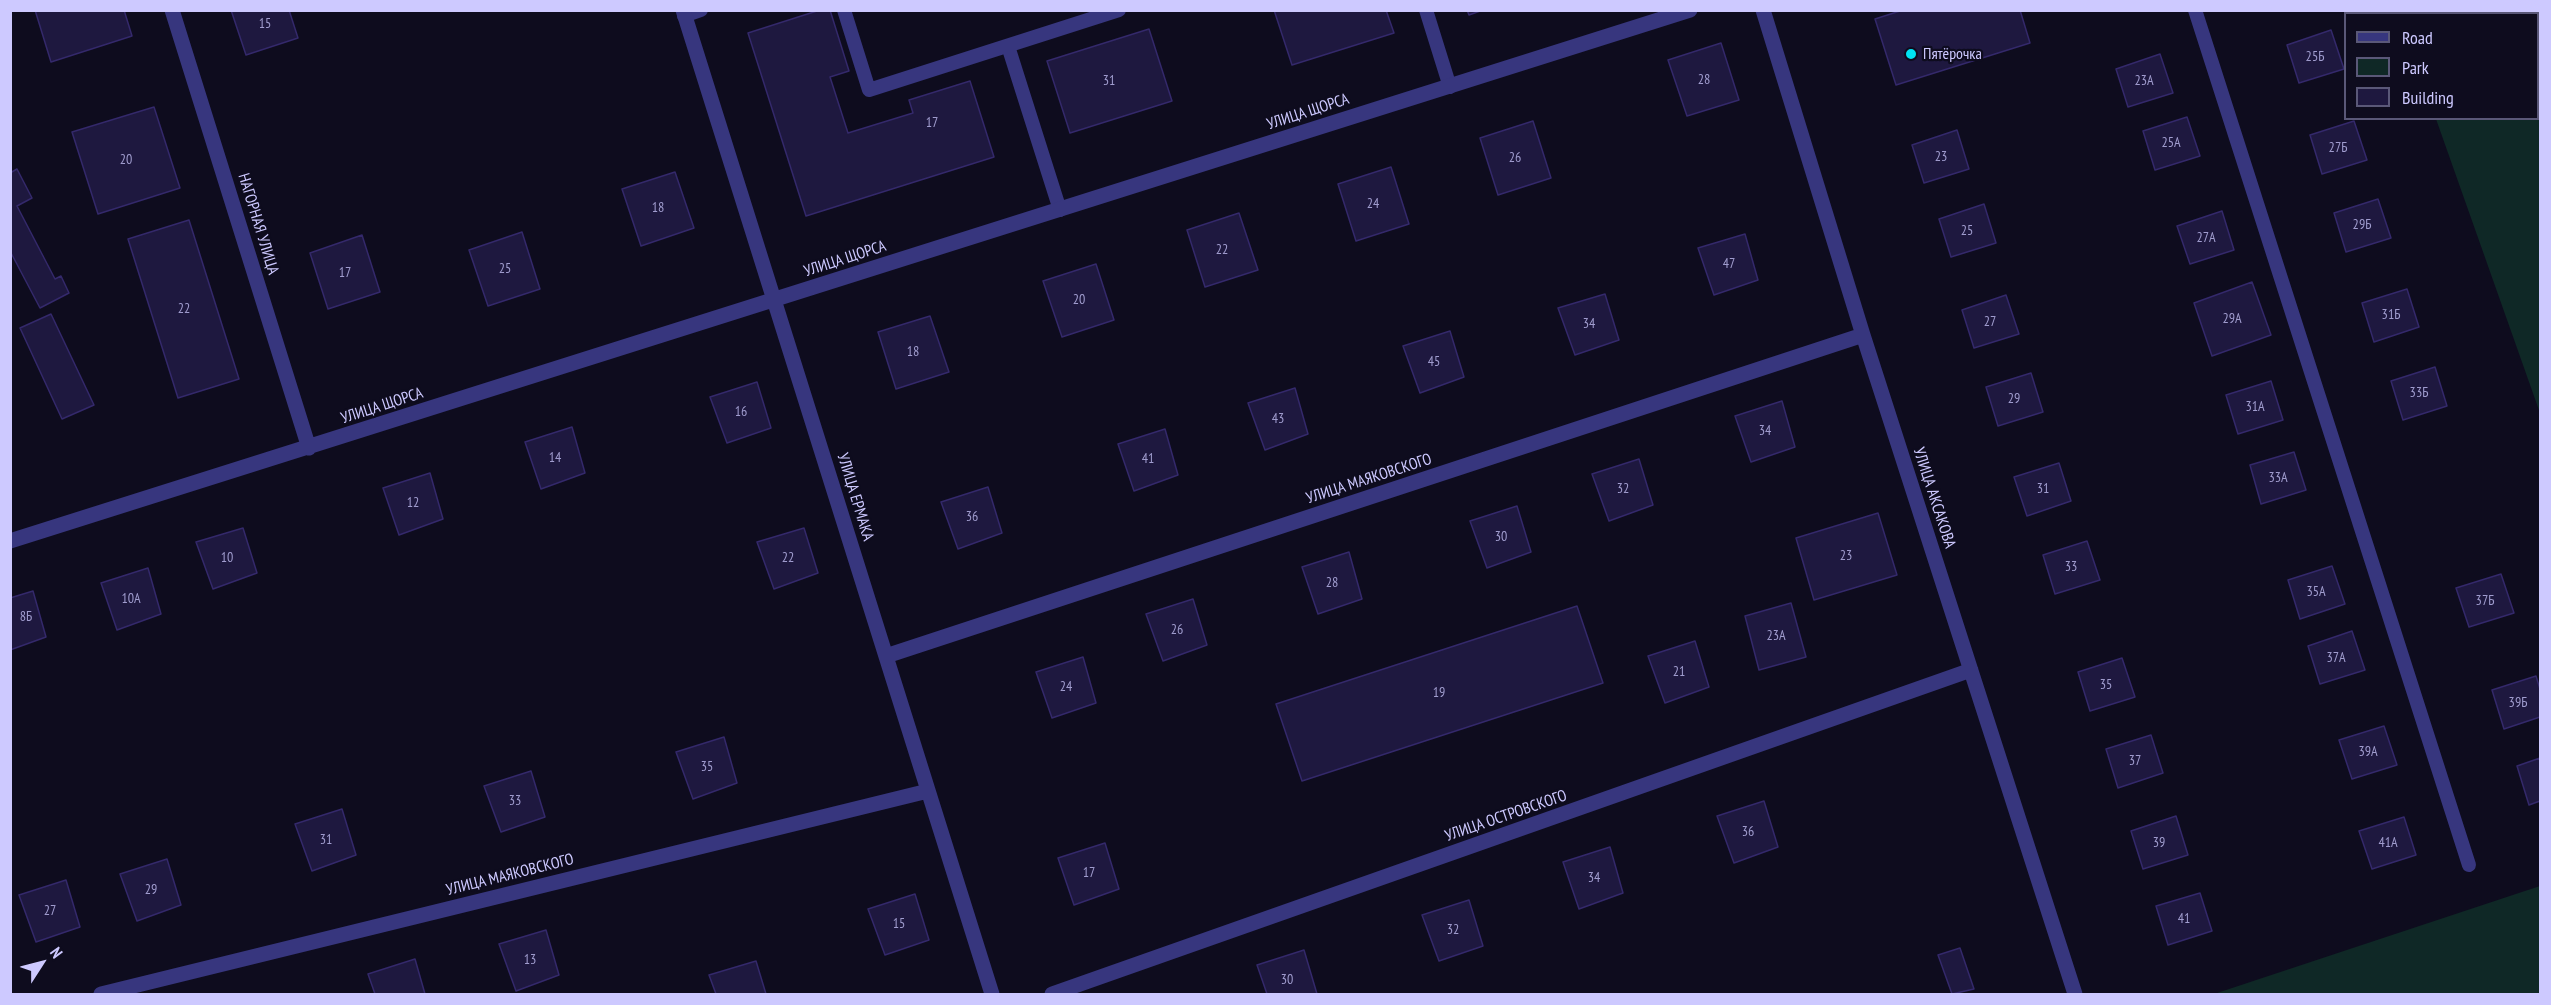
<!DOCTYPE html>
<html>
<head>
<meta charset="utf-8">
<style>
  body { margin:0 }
  #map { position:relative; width:2551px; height:1005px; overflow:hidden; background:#0e0c1e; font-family:"PT Sans Narrow",sans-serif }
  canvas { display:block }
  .frame { position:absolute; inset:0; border:12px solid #cdc9ff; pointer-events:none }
  .legend { position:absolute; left:2344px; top:12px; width:195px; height:108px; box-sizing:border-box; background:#0e0c1e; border:2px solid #5a5878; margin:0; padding:8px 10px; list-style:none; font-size:18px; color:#cdc9ff }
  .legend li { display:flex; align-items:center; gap:12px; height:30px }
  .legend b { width:30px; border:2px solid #5a5878 }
  .north { position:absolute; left:12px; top:933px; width:60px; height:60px; -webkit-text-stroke:4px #0e0c1e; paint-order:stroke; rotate:54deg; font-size:16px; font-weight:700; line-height:24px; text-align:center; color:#cdc9ff }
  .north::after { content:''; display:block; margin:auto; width:21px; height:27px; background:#cdc9ff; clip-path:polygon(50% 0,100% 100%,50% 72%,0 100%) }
</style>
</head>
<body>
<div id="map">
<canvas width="2551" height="1005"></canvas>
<div class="frame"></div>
<ul class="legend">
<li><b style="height:8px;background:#37367e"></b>Road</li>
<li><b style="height:16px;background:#0f2826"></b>Park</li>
<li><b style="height:16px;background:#1e183f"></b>Building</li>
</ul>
<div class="north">N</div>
</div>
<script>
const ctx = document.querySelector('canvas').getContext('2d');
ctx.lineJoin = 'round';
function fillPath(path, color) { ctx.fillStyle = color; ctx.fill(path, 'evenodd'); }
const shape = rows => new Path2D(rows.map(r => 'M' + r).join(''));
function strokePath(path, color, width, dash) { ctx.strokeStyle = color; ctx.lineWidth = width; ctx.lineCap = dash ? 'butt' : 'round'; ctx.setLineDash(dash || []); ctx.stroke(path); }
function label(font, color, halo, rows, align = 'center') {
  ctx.font = font + ' "PT Sans Narrow",sans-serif'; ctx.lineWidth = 4.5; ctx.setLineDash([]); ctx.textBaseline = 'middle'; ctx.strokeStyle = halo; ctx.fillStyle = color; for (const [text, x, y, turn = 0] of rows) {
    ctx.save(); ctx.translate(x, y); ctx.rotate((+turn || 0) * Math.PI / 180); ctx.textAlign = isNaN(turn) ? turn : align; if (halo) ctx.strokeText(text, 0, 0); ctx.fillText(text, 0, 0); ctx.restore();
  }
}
const green = shape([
  [2397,11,2540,11,2540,413,2436,119,2538,118,2538,14,2398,14],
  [2540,886,2540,994,2214,994]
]);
const building = shape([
  [35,10,124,10,132,36,51,62,35,10],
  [231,10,289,10,298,38,246,55,231,10],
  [820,10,830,10,849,71,830,77,848,133,913,113,909,100,970,81,994,157,806,216,748,33,820,10],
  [1274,10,1386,10,1394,33,1292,65,1274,10],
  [1467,10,1483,10,1469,15,1467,10],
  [1903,10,2020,10,2030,43,1896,85,1875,19,1903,10],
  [1149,29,1172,101,1070,133,1047,61,1149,29],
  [2331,30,2344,69,2299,83,2287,45,2331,30],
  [1721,43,1739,100,1687,116,1668,60,1721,43],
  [2160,54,2173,93,2128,107,2116,69,2160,54],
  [154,107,180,188,98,214,72,132,154,107],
  [2187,117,2200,156,2155,170,2143,131,2187,117],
  [1533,121,1551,178,1498,195,1480,138,1533,121],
  [2354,121,2367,160,2322,174,2310,135,2354,121],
  [1957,130,1969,169,1924,183,1912,145,1957,130],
  [1391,167,1409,224,1356,241,1338,184,1391,167],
  [17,169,32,198,17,206,55,279,61,276,69,293,40,308,10,251,10,173,17,169],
  [675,172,694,228,641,246,622,189,675,172],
  [2378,199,2391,238,2346,252,2334,213,2378,199],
  [1984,204,1996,243,1951,257,1939,219,1984,204],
  [2222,211,2234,250,2190,264,2177,226,2222,211],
  [1239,213,1258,270,1205,287,1187,230,1239,213],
  [189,220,239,379,178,398,128,239,189,220],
  [522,232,540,289,488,306,469,250,522,232],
  [1745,234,1758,280,1714,295,1698,248,1745,234],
  [362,235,380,292,328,309,310,253,362,235],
  [1096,264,1114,320,1062,337,1043,281,1096,264],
  [2252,282,2271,335,2212,356,2194,303,2252,282],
  [2407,289,2419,327,2374,342,2362,303,2407,289],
  [1605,294,1619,340,1575,355,1558,308,1605,294],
  [2006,295,2019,334,1974,348,1962,310,2006,295],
  [51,314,94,405,62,419,20,328,51,314],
  [930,316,949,372,896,389,878,332,930,316],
  [1450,331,1464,377,1420,393,1403,346,1450,331],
  [2435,367,2447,406,2403,420,2391,381,2435,367],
  [2031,373,2043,412,1998,426,1986,387,2031,373],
  [2271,381,2283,420,2238,434,2226,395,2271,381],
  [757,382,771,428,727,443,710,397,757,382],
  [1295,388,1308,434,1265,450,1248,403,1295,388],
  [1782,401,1795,447,1751,462,1735,416,1782,401],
  [572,427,585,473,541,489,525,442,572,427],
  [1165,429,1178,475,1134,491,1118,444,1165,429],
  [2294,452,2306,490,2261,504,2250,465,2294,452],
  [1639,459,1653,505,1609,521,1592,474,1639,459],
  [2059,463,2071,501,2027,516,2014,477,2059,463],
  [430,473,443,519,399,535,383,488,430,473],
  [988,487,1002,533,958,549,941,502,988,487],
  [1517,506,1531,552,1487,568,1470,521,1517,506],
  [1878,513,1897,575,1814,600,1796,538,1878,513],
  [243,528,257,573,213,589,196,542,243,528],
  [804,528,818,573,774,589,757,542,804,528],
  [2087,541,2100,580,2055,594,2043,555,2087,541],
  [1349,552,1362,599,1318,614,1302,567,1349,552],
  [2332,566,2345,604,2300,619,2288,580,2332,566],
  [148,568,161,614,117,630,101,583,148,568],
  [2501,574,2514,613,2469,627,2456,588,2501,574],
  [33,591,46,637,10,650,10,598,33,591],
  [1193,599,1207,645,1163,661,1146,614,1193,599],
  [1791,603,1806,657,1759,670,1745,616,1791,603],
  [1577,606,1603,683,1302,781,1276,704,1577,606],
  [2352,631,2365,670,2320,684,2308,646,2352,631],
  [1695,641,1709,687,1665,703,1648,656,1695,641],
  [1083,657,1096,703,1052,718,1036,672,1083,657],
  [2122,658,2135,697,2090,711,2078,672,2122,658],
  [2536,676,2540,689,2540,717,2504,729,2492,690,2536,676],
  [2384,726,2397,765,2352,779,2339,740,2384,726],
  [2151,735,2163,773,2118,788,2106,749,2151,735],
  [724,737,737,783,693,799,676,752,724,737],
  [2540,758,2540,801,2529,805,2517,766,2540,758],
  [531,771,545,817,501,832,484,786,531,771],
  [1764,801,1778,847,1734,863,1717,816,1764,801],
  [342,809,356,855,312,871,295,824,342,809],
  [2176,816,2188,855,2143,869,2131,831,2176,816],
  [2404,817,2416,855,2372,869,2359,831,2404,817],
  [1105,843,1119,889,1074,905,1058,858,1105,843],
  [1610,847,1623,893,1579,909,1563,862,1610,847],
  [167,859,181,905,137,921,120,874,167,859],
  [66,880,80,927,36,942,19,895,66,880],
  [2200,893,2212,931,2168,945,2156,906,2200,893],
  [915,894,929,940,885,955,868,909,915,894],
  [1469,900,1483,946,1439,961,1422,915,1469,900],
  [546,930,559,975,516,991,499,944,546,930],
  [1960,948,1974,989,1952,994,1938,955,1960,948],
  [1304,950,1317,994,1267,994,1257,965,1304,950],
  [415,959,425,994,375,994,368,974,415,959],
  [756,961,766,994,716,994,709,975,756,961]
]);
const lane = shape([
  [844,10,869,90,1119,10],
  [1426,10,1450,87],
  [2195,10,2469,865],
  [684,16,701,10],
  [1008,46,1060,210]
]);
const street = shape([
  [172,10,309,448],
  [683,10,992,994],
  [1763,10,1863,335,2075,994],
  [10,541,1690,10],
  [886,656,1863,335],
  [101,994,928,791],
  [1052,994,1971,670]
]);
const markers = [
  [1911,54,6,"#00e3f4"]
];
const numberNames = [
  ["15",265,24],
  ["25Б",2315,57],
  ["28",1704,80],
  ["31",1109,81],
  ["23А",2144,81],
  ["17",932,123],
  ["25А",2171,143],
  ["27Б",2338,148],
  ["23",1941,157],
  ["26",1515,158],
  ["20",126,160],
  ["24",1373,204],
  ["18",658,208],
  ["29Б",2362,225],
  ["25",1967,231],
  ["27А",2206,238],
  ["22",1222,250],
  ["47",1729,264],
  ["25",505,269],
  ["17",345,273],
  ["20",1079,300],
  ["22",184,309],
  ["31Б",2391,315],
  ["29А",2232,319],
  ["27",1990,322],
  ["34",1589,324],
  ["18",913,352],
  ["45",1434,362],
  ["33Б",2419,393],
  ["29",2014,399],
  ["31А",2255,407],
  ["16",741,412],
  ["43",1278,419],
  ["34",1765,431],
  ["14",555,458],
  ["41",1148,459],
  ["33А",2278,478],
  ["32",1623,489],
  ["31",2043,489],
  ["12",413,503],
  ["36",972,517],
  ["30",1501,537],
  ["23",1846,556],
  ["10",227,558],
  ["22",788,558],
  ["33",2071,567],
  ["28",1332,583],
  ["35А",2316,592],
  ["10А",131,599],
  ["37Б",2485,601],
  ["8Б",26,617],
  ["26",1177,630],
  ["23А",1776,636],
  ["37А",2336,658],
  ["21",1679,672],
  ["35",2106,685],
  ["24",1066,687],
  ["19",1439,693],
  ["39Б",2518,703],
  ["39А",2368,752],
  ["37",2135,761],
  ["35",707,767],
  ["33",515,801],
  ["36",1748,832],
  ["31",326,840],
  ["39",2159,843],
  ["41А",2388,843],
  ["17",1089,873],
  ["34",1594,878],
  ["29",151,890],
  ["27",50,911],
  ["41",2184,919],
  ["15",899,924],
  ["32",1453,930],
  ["13",530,960],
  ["30",1287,980]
];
const poiNames = [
  ["Пятёрочка",1923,54]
];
const streetNames = [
  ["УЛИЦА ЩОРСА",1308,112,-18],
  ["НАГОРНАЯ УЛИЦА",258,224,73],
  ["УЛИЦА ЩОРСА",845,259,-18],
  ["УЛИЦА ЩОРСА",382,406,-18],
  ["УЛИЦА МАЯКОВСКОГО",1369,479,-18],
  ["УЛИЦА ЕРМАКА",855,497,73],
  ["УЛИЦА АКСАКОВА",1934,498,72],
  ["УЛИЦА ОСТРОВСКОГО",1506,816,-19],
  ["УЛИЦА МАЯКОВСКОГО",510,875,-14]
];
fillPath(green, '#0f2826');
fillPath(building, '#1e183f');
strokePath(building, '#34296b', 1.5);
strokePath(lane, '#37367e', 14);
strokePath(street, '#37367e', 15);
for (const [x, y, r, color] of markers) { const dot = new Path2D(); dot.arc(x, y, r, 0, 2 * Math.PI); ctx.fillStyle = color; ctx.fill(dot); strokePath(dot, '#0e0c1e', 2); }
label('14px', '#a19dcf', null, numberNames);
label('16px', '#cdc9ff', '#0e0c1e', poiNames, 'left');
label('16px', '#cdc9ff', '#0e0c1e', streetNames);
</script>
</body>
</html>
